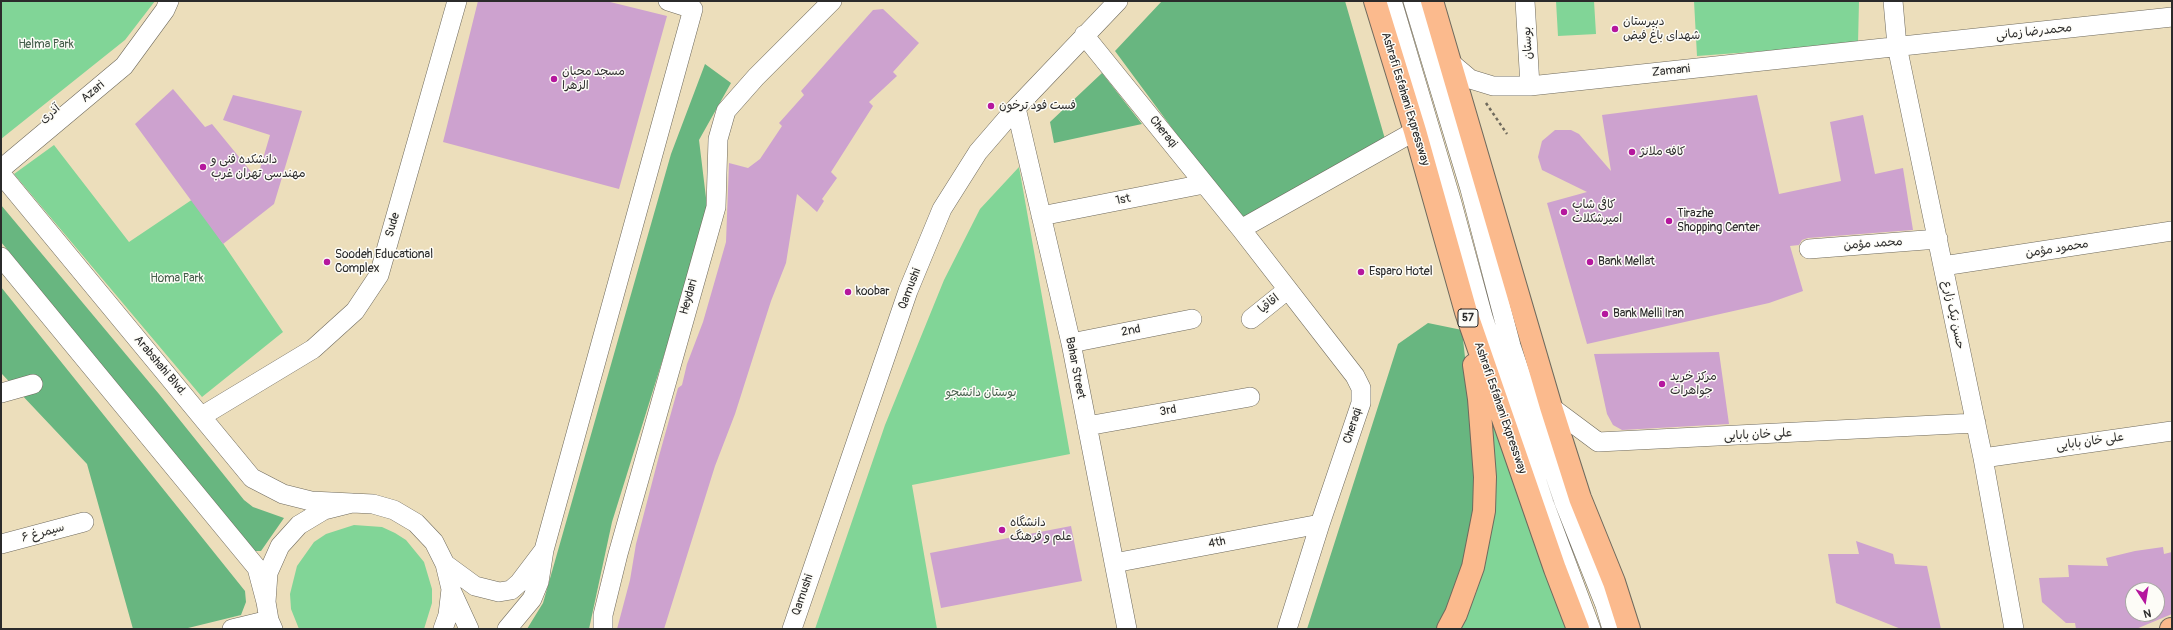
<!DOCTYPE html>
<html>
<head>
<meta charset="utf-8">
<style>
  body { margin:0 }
  #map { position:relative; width:2173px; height:630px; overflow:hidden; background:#ecdebb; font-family:Pangolin,sans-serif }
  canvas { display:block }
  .frame { position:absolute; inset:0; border:2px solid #2b2b2b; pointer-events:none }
  .north { position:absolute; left:2125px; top:582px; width:40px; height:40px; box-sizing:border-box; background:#fdfcf7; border:1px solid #a9a8a5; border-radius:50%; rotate:168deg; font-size:11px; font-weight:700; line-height:16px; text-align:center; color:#2b2b2b }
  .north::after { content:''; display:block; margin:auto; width:14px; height:18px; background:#b5179e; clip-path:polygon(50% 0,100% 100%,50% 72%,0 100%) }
</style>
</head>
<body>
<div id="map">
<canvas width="2173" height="630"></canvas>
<div class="frame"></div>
<div class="north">N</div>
</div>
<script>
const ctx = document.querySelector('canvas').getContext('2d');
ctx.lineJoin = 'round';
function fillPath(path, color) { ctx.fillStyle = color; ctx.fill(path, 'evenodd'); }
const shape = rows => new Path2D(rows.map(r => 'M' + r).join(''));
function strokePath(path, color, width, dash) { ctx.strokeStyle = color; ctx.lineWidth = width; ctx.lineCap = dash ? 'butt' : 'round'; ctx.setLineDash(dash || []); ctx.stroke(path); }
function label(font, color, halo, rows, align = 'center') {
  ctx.font = font + ' Pangolin,"Playpen Sans Arabic",sans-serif'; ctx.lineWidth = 3; ctx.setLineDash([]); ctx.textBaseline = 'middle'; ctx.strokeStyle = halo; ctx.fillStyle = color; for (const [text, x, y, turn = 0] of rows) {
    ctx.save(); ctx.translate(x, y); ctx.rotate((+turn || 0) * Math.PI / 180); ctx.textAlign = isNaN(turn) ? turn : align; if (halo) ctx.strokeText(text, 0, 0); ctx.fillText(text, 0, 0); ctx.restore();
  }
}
const green = shape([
  [1,1,155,1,125,40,1,139],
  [1556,1,1594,1,1596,34,1558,36],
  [1694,1,1859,1,1858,44,1697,56],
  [54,145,129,242,193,199,283,332,202,397,14,174],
  [1019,167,1070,454,912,485,937,629,815,629,885,425,944,280,980,209],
  [1485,399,1568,629,1458,629,1476,593,1485,560],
  [354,525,382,527,395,533,406,540,424,562,432,589,432,603,424,629,299,629,291,609,290,594,297,566,314,542,326,534]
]);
const forest = shape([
  [1162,1,1345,1,1385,139,1240,220,1115,51],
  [705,64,731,83,699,140,707,206,680,304,612,522,589,629,527,629,543,603,671,154],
  [1102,73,1142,124,1054,143,1050,122],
  [1,205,159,394,244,500,253,507,284,518,261,551,254,551,1,242],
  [1,287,245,591,246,602,241,615,184,629,133,629,87,464,2,374],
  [1428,323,1462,330,1480,494,1471,543,1439,629,1307,629,1398,344]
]);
const building = shape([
  [478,1,606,1,667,16,619,189,443,142],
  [883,9,919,43,893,72,897,76,869,102,873,106,831,172,837,178,822,199,824,201,817,212,797,194,786,263,771,301,735,414,715,466,664,629,617,629,630,580,636,544,659,456,678,388,682,385,687,364,703,322,726,242,729,163,748,168,760,159,782,126,779,123,804,95,801,91,873,10],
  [173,89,205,127,212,124,257,179,270,135,223,120,233,95,302,111,274,204,223,244,135,124],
  [1757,95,1779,194,1841,181,1830,122,1863,115,1875,174,1903,168,1913,230,1808,238,1802,240,1799,245,1790,246,1803,291,1769,303,1587,344,1547,203,1587,192,1542,170,1538,157,1542,141,1555,130,1571,130,1579,134,1611,171,1602,115],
  [1719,352,1729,424,1622,430,1613,425,1607,414,1594,354],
  [1071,526,1082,581,941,608,930,553],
  [1856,541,1893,554,1895,564,1927,566,1941,629,1901,629,1836,603,1828,554,1859,554],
  [2163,547,2164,554,2172,552,2172,614,2136,629,2076,629,2075,623,2066,623,2042,602,2039,578,2069,577,2068,565,2108,566,2106,558,2135,551],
  [2133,590,2157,590,2157,614,2133,614]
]);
const path = shape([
  [1352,2,1352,1],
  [1486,103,1507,134]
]);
const minor = shape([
  [1392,1,1452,203,1483,317,1544,503,1591,629],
  [1413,1,1470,189,1511,346,1564,502,1605,605,1612,629],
  [1525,1,1530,86],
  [1893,1,1897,46,1983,458,2014,629],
  [1084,35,1241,229,1355,376,1361,388,1361,403,1320,524,1287,629],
  [1451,63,1470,79,1493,86,1530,86,2172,17],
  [1016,108,1071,343,1127,629],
  [1,169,124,66,165,10,169,1],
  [1,174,252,478,283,494,311,501,352,503],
  [1041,216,1204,184],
  [1241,229,1415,131],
  [1809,249,1938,239],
  [1,257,257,568,266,602],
  [1943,266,2172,231],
  [1251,319,1287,290],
  [1071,343,1192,319],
  [1,393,33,384],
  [1551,407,1598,442,1976,423],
  [202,416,313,349,355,311,379,275,457,1],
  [1087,426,1250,397],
  [1983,458,2172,431],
  [1,544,84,522],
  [1114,563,1320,524],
  [445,564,475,586,499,592,511,590,519,583,544,550],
  [451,590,469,629],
  [232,629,269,620],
  [273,629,269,620,266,602,268,573,280,546,299,525,324,510,352,503,373,504,394,510,416,523,434,542,445,564,451,589,448,615,443,629],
  [507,629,532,599,539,582,544,550,693,9,668,1],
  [603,629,603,615,618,554,716,207,718,139,726,111,756,77,832,1],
  [792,629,908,291,942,209,978,152,1016,108,1118,1]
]);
const major = shape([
  [2171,629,2172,629]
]);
const highway = shape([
  [1375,1,1415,131,1466,312,1555,569,1578,629],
  [1432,1,1551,407,1580,498,1614,582,1629,629],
  [1448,629,1456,614,1473,567,1484,511,1485,477,1479,399,1474,365]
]);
const markers = [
  [1615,29,4,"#b5179e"],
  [554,79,4,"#b5179e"],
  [991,106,4,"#b5179e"],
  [1632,152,4,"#b5179e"],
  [203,167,4,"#b5179e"],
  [1564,212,4,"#b5179e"],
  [1669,221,4,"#b5179e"],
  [327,262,4,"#b5179e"],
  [1590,262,4,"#b5179e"],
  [1361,272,4,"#b5179e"],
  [848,292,4,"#b5179e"],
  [1605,314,4,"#b5179e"],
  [1662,384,4,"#b5179e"],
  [1002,530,4,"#b5179e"]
];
const shields = [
  [1468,318,20]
];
const shieldNames = [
  ["57",1468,318]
];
const poiNames = [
  ["دبیرستان",1623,22],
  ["شهدای باغ فیض",1623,36],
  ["مسجد محبان",562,72],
  ["الزهرا",562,86],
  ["فست فود ترخون",999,106],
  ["کافه ملانژ",1640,152],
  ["دانشکده فنی و",211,160],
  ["مهندسی تهران غرب",211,174],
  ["کافی شاپ",1572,205],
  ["امیرشکلات",1572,219],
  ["Tirazhe",1677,214],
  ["Shopping Center",1677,228],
  ["Soodeh Educational",335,255],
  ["Complex",335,269],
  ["Bank Mellat",1598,262],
  ["Esparo Hotel",1369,272],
  ["koobar",856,292],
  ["Bank Melli Iran",1613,314],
  ["مرکز خرید",1670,377],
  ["جواهرات",1670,391],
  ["دانشگاه",1010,523],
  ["علم و فرهنگ",1010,537]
];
const streetNames = [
  ["محمدرضا زمانی",2034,32,-6],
  ["بوستان",1528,43,-93],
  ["Zamani",1671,71,-6],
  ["Azari",93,92,-40],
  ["Ashrafi Esfahani Expressway",1405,99,73],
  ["آذری",50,114,-40],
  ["Cheraqi",1163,132,51],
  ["1st",1123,200,-11],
  ["Sude",393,225,-74],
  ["محمد مؤمن",1873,244,-4],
  ["محمود مؤمن",2057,249,-9],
  ["Qamushi",910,289,-69],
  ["Heydari",689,297,-74],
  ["اقاقیا",1269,304,-39],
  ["حسن نیک زارع",1953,315,78],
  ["2nd",1131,331,-11],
  ["Arabshahi Blvd.",160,366,50],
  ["Bahar Street",1075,368,79],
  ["Ashrafi Esfahani Expressway",1500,408,71],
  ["3rd",1168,411,-10],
  ["Cheraqi",1353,426,-72],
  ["علی خان بابایی",1758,435,-3],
  ["علی خان بابایی",2090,442,-8],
  ["سیمرغ ۶",43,533,-15],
  ["4th",1217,543,-11],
  ["Qamushi",803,595,-71]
];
const parkNames = [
  ["Helma Park",46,45],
  ["Homa Park",177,279],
  ["بوستان دانشجو",981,393]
];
fillPath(green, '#81d597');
fillPath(forest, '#68b680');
fillPath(building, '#cda2cf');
strokePath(minor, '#6f6a5d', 20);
strokePath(major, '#6f6a5d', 24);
strokePath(highway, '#6f6a5d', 24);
strokePath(path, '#6f6a5d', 2.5, [3, 3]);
strokePath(minor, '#fff', 19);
strokePath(major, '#fbba8d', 22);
strokePath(highway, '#fbba8d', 22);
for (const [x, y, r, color] of markers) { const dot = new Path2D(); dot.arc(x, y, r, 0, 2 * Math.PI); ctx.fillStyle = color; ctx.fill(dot); strokePath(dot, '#fdfcf7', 1.5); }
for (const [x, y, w] of shields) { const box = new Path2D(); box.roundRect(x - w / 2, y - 9, w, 18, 3); ctx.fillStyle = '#fdfcf7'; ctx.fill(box); strokePath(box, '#2b2b2b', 1); }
label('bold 11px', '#2b2b2b', null, shieldNames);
label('12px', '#2b2b2b', '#fdfcf7', poiNames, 'left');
label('12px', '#2b2b2b', '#fdfcf7', streetNames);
label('12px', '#455e4b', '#fdfcf7', parkNames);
</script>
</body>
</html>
